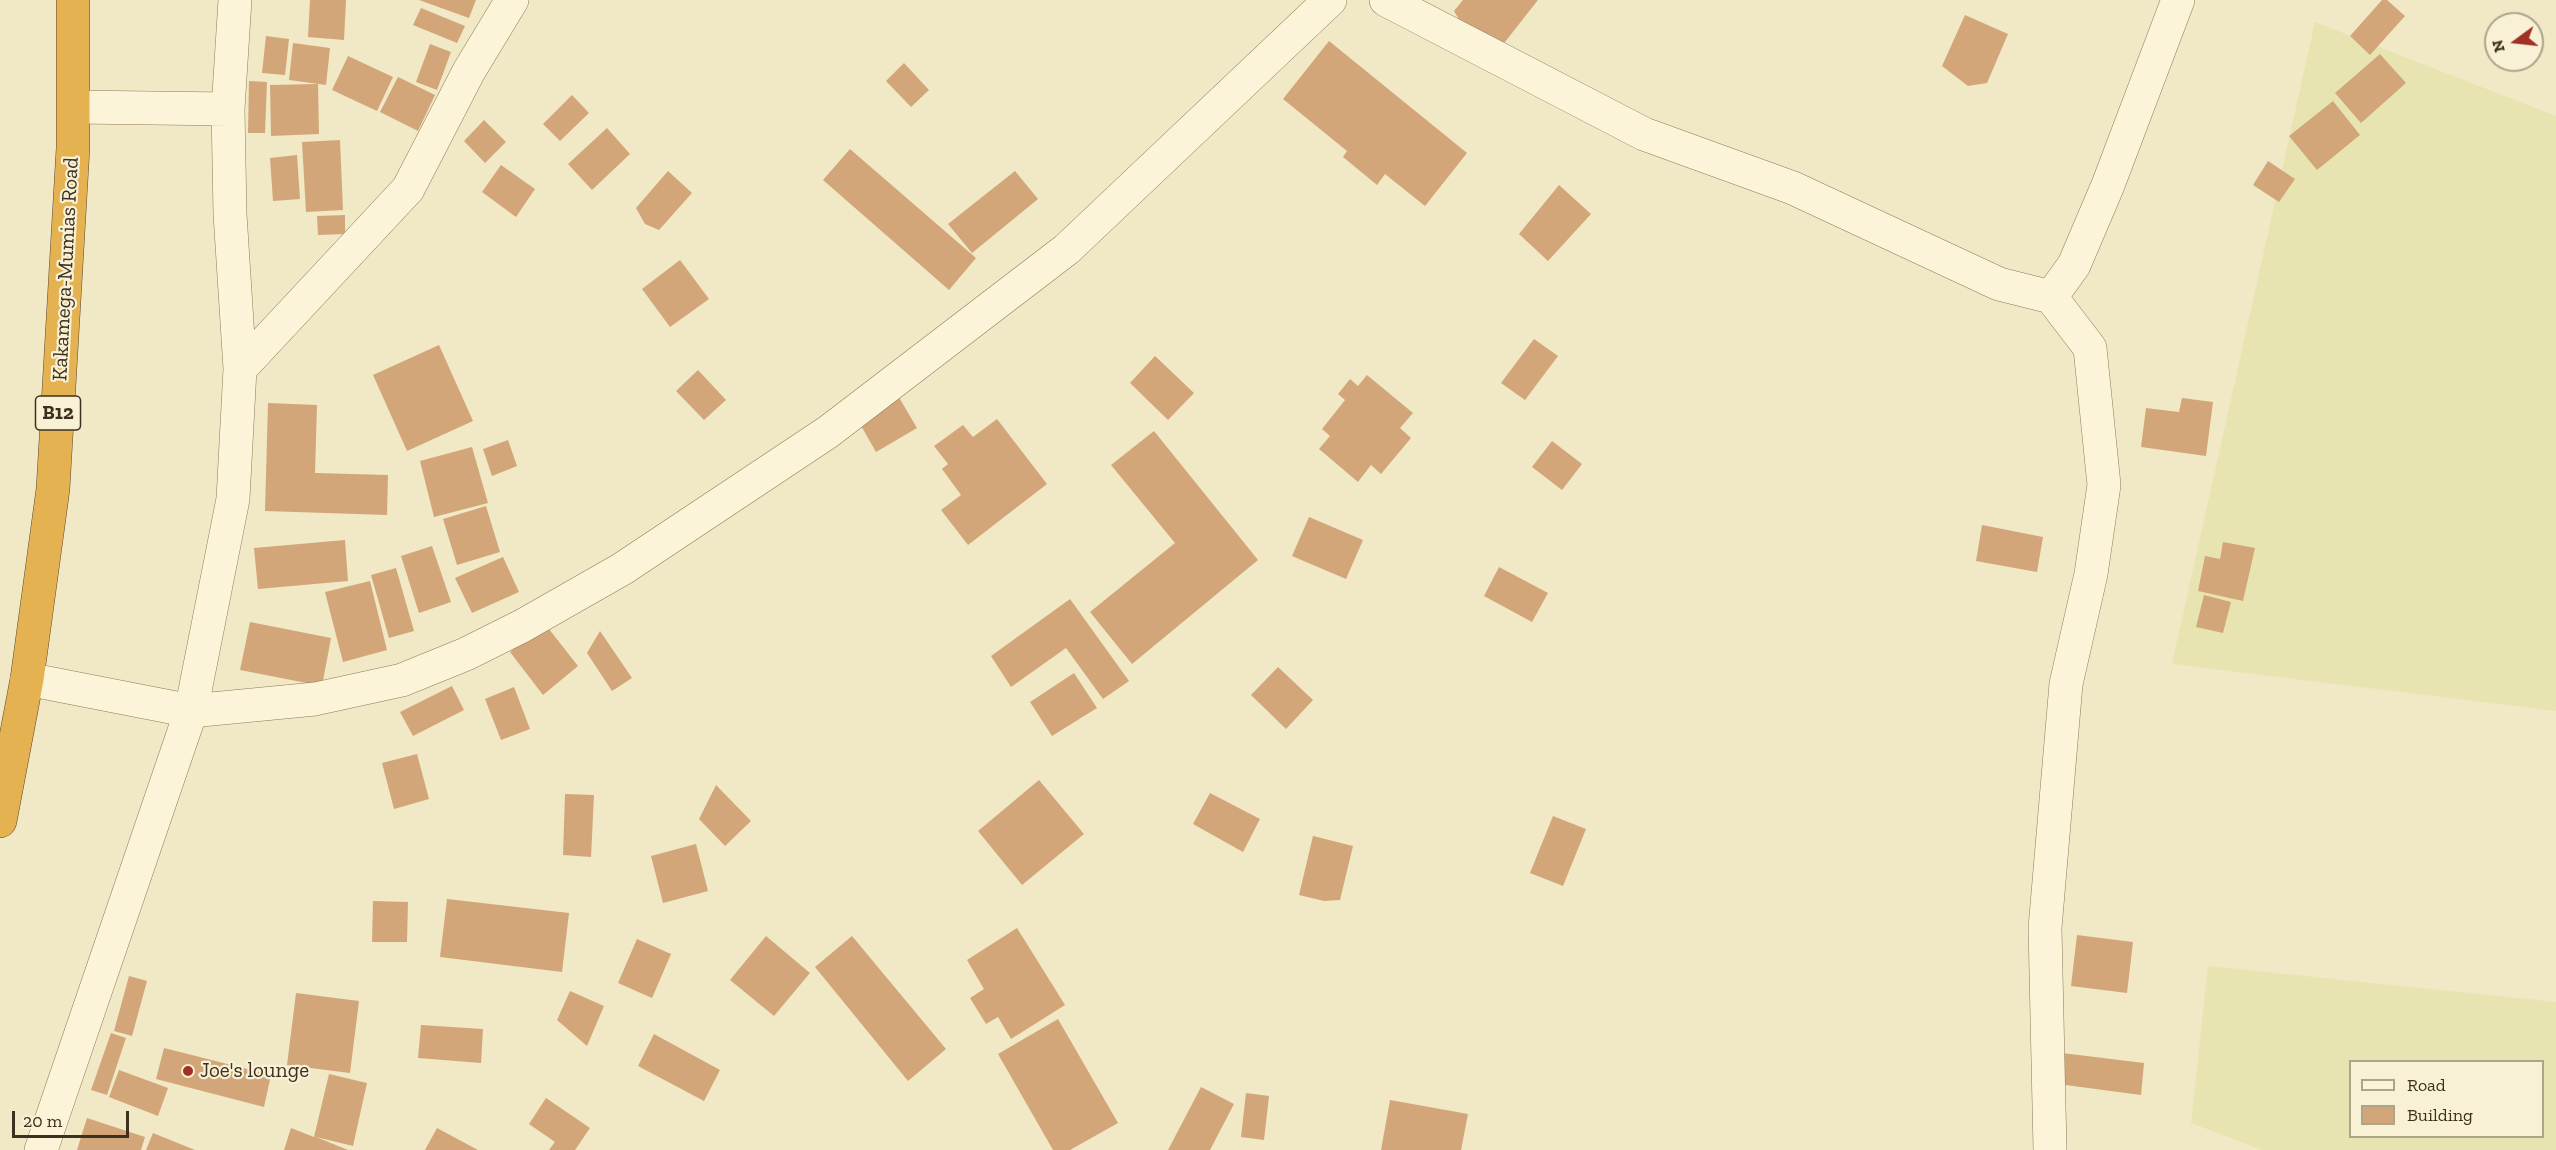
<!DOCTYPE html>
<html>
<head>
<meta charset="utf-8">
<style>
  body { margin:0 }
  #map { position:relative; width:2556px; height:1150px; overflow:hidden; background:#f1e8c5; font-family:"Zilla Slab",serif }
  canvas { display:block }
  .legend { position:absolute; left:2349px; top:1060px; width:195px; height:78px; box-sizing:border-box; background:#f8f1d6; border:2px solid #ada48c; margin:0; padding:8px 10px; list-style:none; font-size:18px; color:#3d301e }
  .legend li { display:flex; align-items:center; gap:12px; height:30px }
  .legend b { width:30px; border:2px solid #ada48c }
  .north { position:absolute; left:2484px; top:12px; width:60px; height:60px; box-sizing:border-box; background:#f8f1d6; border:2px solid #ada48c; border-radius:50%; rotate:255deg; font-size:16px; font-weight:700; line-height:24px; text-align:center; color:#3d301e }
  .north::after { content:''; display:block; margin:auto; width:21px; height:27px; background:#a13025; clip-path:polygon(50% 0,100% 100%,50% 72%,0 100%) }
  .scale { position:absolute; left:12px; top:1111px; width:117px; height:27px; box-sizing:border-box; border:3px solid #3d301e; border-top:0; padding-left:8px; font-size:18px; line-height:21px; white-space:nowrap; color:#3d301e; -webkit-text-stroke:4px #f8f1d6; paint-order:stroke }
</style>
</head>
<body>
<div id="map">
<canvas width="2556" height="1150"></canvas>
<ul class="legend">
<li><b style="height:8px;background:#fbf4d9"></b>Road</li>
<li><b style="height:16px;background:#d2a679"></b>Building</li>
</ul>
<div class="north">N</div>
<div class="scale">20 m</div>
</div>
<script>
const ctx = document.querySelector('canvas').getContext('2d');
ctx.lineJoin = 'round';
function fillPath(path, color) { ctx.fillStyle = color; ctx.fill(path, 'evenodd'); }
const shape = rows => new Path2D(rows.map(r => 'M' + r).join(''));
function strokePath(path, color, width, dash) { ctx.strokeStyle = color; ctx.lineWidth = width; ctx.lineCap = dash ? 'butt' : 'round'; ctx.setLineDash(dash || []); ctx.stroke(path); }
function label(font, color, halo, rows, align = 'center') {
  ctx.font = font + ' "Zilla Slab",serif'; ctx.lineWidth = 4.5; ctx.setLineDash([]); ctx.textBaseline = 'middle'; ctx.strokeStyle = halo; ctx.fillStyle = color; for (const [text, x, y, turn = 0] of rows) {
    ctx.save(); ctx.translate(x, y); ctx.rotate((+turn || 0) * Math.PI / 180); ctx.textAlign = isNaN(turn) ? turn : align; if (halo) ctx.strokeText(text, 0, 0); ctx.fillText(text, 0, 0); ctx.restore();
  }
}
const farmland = shape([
  [2315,22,2556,116,2556,711,2172,664],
  [2208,966,2556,1002,2556,1150,2262,1150,2191,1123],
  [2350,1062,2542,1062,2542,1136,2350,1136]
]);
const building = shape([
  [310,0,346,0,344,40,308,37],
  [419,0,476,0,469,18],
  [1463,0,1538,0,1501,47,1466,31,1454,11],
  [2382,0,2387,0,2405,16,2370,55,2350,36],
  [421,8,465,26,457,43,413,25],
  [1965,15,2008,34,1987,83,1968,86,1942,66],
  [266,36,289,39,285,75,262,73],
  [1329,41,1467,153,1425,206,1385,174,1377,185,1343,157,1347,151,1283,99],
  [293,43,330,48,326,85,289,80],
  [430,44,451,52,437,90,416,82],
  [2380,54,2406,83,2361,123,2335,93],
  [348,56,393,77,377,111,332,90],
  [904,63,929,90,911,107,886,81],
  [398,77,435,95,418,131,380,112],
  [249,81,267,82,265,133,248,133],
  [318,84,319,134,271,136,270,85],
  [572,95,589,113,560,141,543,124],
  [2333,101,2360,135,2317,170,2289,136],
  [484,120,506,142,485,163,464,141],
  [607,128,630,154,592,190,568,164],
  [340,140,343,210,306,212,302,142],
  [850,149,976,258,949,290,823,180],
  [297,155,300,199,273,201,270,158],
  [2268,161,2295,179,2279,202,2253,185],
  [501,165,535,189,516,217,482,192],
  [668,171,692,193,659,230,645,224,636,208],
  [1015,171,1038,199,972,253,948,224],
  [1559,185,1591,214,1548,261,1519,234],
  [345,215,345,234,318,235,317,216],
  [680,260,709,299,670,327,642,289],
  [1534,339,1558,356,1525,400,1501,383],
  [439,345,473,421,407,451,373,375],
  [1155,356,1194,393,1168,420,1130,383],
  [698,370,726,400,704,420,676,391],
  [1367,375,1413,413,1400,428,1411,438,1381,474,1371,465,1358,482,1319,449,1330,436,1322,429,1345,400,1338,394,1350,379,1358,386],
  [897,394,917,428,876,452,856,417],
  [2182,398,2213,402,2206,456,2141,447,2146,408,2179,412],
  [268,403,317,405,315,473,388,475,387,515,265,511],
  [997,419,1047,484,968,545,941,510,961,495,942,469,948,464,934,446,963,425,973,437],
  [1154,431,1258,560,1132,664,1090,612,1175,543,1111,465],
  [508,440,517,466,492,476,483,449],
  [1552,441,1582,464,1562,490,1532,467],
  [472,447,488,503,434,517,420,461],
  [486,506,500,552,457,565,443,519],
  [1309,517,1363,540,1346,579,1292,556],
  [1982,525,2043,537,2037,572,1976,561],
  [345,540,348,581,258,589,254,548],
  [2223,542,2255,548,2243,601,2198,591,2205,556,2220,559],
  [432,546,451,602,419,613,401,556],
  [503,557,519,592,472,613,455,578],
  [1499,567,1548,593,1532,622,1484,596],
  [396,568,414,631,389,638,371,575],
  [370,581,387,650,343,662,325,592],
  [2204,595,2231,602,2223,633,2196,627],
  [1070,599,1129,681,1103,699,1066,648,1011,687,991,656],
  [250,622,331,638,322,686,240,670],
  [545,624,578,666,543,695,510,652],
  [600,631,632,678,612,691,587,653],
  [1278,667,1313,700,1286,729,1251,695],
  [1074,673,1097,708,1052,736,1030,702],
  [452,686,464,710,413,736,400,712],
  [514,687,530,729,501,740,485,699],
  [417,754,429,799,394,809,382,763],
  [1039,780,1084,834,1022,885,978,831],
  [716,785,751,821,725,846,699,819],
  [1210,793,1260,819,1243,852,1193,824],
  [565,794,594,795,591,857,563,855],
  [1553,816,1586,829,1563,886,1530,873],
  [1313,836,1353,846,1340,900,1324,901,1299,895],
  [696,844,708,891,663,903,651,856],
  [447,899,569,913,562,972,440,957],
  [373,901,408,902,407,942,372,942],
  [1017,928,1065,1005,1011,1039,998,1017,986,1024,970,998,984,989,967,960],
  [2077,935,2133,942,2127,993,2071,986],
  [766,936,810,973,774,1016,730,980],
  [852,936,946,1049,908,1081,815,967],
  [637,939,671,954,652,998,618,983],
  [129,976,147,981,132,1036,114,1031],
  [570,991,604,1006,587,1046,557,1020],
  [296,993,359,1001,350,1073,287,1065],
  [1058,1019,1118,1123,1070,1150,1053,1150,998,1054],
  [421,1025,483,1029,481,1063,418,1058],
  [111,1033,126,1038,107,1095,91,1090],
  [654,1034,720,1070,704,1101,638,1066],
  [164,1048,271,1075,264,1107,156,1079],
  [2062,1053,2144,1063,2141,1095,2058,1084],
  [119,1070,168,1088,158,1116,109,1097],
  [329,1074,367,1083,353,1146,316,1137,348,1150,284,1150,291,1128,314,1137],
  [1201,1087,1234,1104,1210,1150,1168,1150],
  [1246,1093,1269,1096,1264,1140,1241,1137],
  [546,1098,590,1128,575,1150,549,1150,555,1142,529,1124],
  [1390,1100,1468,1114,1461,1150,1381,1150],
  [87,1118,145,1137,141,1150,77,1150],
  [437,1128,478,1150,425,1150],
  [153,1133,195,1150,146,1150]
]);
const minor = shape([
  [1386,0,1644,134,1793,188,1999,284,2051,297],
  [75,107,228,109],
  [240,369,408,189,469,71,512,0],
  [27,679,191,711,315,699,402,680,466,654,522,626,622,569,828,432,1067,249,1330,0],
  [41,1150,191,711,233,499,240,369,230,214,228,109,235,0],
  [2050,1150,2045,928,2066,684,2091,574,2104,485,2090,348,2051,297,2074,265,2108,185,2178,0]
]);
const highway = shape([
  [0,821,27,679,53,489,73,148,73,0]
]);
const markers = [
  [188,1071,6,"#a13025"]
];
const shields = [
  [58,413,45]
];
const shieldNames = [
  ["B12",58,413]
];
const streetNames = [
  ["Kakamega-Mumias Road",66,269,-87]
];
const poiNames = [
  ["Joe's lounge",200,1071]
];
fillPath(farmland, '#e8e4b2');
fillPath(building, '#d2a679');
strokePath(minor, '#8e7a59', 34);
strokePath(highway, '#5c472e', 34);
strokePath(minor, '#fbf4d9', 33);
strokePath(highway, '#e5b251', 33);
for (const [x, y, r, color] of markers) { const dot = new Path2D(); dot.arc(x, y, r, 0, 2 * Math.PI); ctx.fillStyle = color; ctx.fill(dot); strokePath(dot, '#f8f1d6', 2); }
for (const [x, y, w] of shields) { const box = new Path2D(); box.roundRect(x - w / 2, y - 17, w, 34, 4.5); ctx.fillStyle = '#f8f1d6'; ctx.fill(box); strokePath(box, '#3d301e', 1.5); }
label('bold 20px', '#3d301e', null, shieldNames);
label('21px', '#3d301e', '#f8f1d6', streetNames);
label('21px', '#3d301e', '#f8f1d6', poiNames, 'left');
</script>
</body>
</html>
